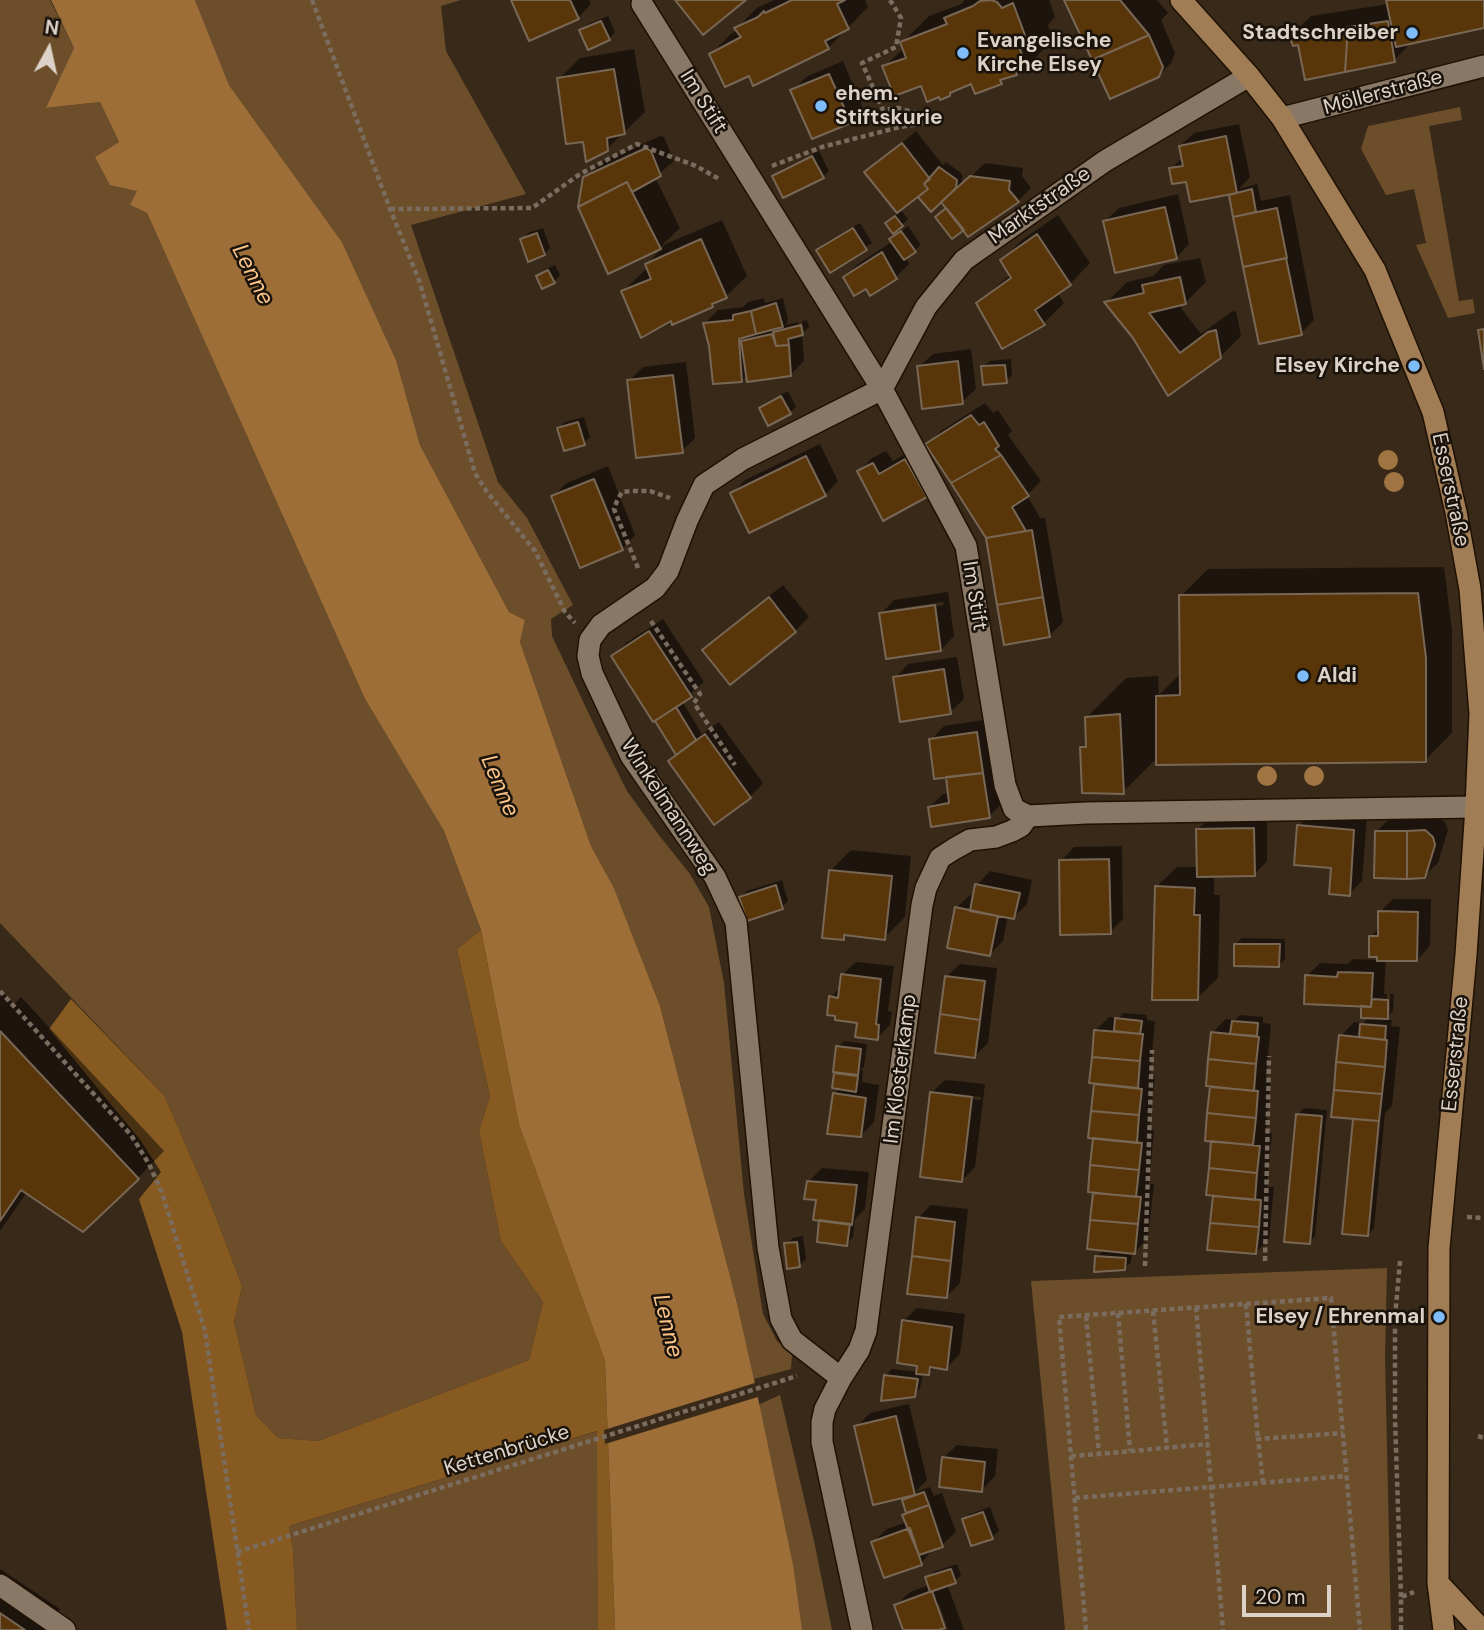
<!DOCTYPE html>
<html>
<head>
<meta charset="utf-8">
<style>
  body { margin:0 }
  #map { position:relative; width:1484px; height:1630px; overflow:hidden; background:#382919; font-family:"DM Sans",sans-serif }
  canvas { display:block }
  .north { position:absolute; left:14px; top:14px; width:70px; height:70px; -webkit-text-stroke:5px #1a130c; paint-order:stroke; rotate:8deg; font-size:19px; font-weight:700; line-height:28px; text-align:center; color:#dcd2c8 }
  .north::after { content:''; display:block; margin:auto; width:24px; height:32px; background:#dcd2c8; clip-path:polygon(50% 0,100% 100%,50% 72%,0 100%) }
  .scale { position:absolute; left:1242px; top:1585px; width:89px; height:32px; box-sizing:border-box; border:4px solid #dcd2c8; border-top:0; padding-left:9px; font-size:21px; line-height:24px; white-space:nowrap; color:#dcd2c8; -webkit-text-stroke:5px #1a130c; paint-order:stroke }
</style>
</head>
<body>
<div id="map">
<canvas width="1484" height="1630"></canvas>
<div class="north">N</div>
<div class="scale">20 m</div>
</div>
<script>
const ctx = document.querySelector('canvas').getContext('2d');
ctx.lineJoin = 'round';
function fillPath(path, color) { ctx.fillStyle = color; ctx.fill(path, 'evenodd'); }
const shape = rows => new Path2D(rows.map(r => 'M' + r).join(''));
function strokePath(path, color, width, dash) { ctx.strokeStyle = color; ctx.lineWidth = width; ctx.lineCap = dash ? 'butt' : 'round'; ctx.setLineDash(dash || []); ctx.stroke(path); }
function label(font, color, halo, rows, align = 'center') {
  ctx.font = font + ' "DM Sans",sans-serif'; ctx.lineWidth = 5; ctx.setLineDash([]); ctx.textBaseline = 'middle'; ctx.strokeStyle = halo; ctx.fillStyle = color; for (const [text, x, y, turn = 0] of rows) {
    ctx.save(); ctx.translate(x, y); ctx.rotate((+turn || 0) * Math.PI / 180); ctx.textAlign = isNaN(turn) ? turn : align; if (halo) ctx.strokeText(text, 0, 0); ctx.fillText(text, 0, 0); ctx.restore();
  }
}
const green = shape([
  [0,0,50,0,74,48,47,108,100,102,119,142,95,157,138,191,130,205,147,213,365,699,444,831,481,930,457,949,490,1096,479,1131,501,1241,543,1302,529,1360,318,1441,278,1438,256,1415,234,1322,242,1286,207,1194,164,1095,0,923],
  [195,0,461,0,441,6,446,51,526,194,411,225,498,482,527,518,573,605,551,619,552,636,598,733,627,791,658,834,690,874,709,907,724,983,744,1194,763,1314,777,1341,792,1355,791,1369,754,1379,737,1303,660,1006,614,888,591,846,520,642,525,620,509,612,420,445,396,360,342,242,229,85],
  [1460,107,1462,120,1429,126,1459,301,1473,299,1475,313,1448,318,1416,245,1426,243,1414,189,1386,195,1361,149,1368,126],
  [1387,1268,1385,1357,1391,1630,1065,1630,1031,1281],
  [780,1395,814,1541,832,1630,799,1630,758,1405],
  [598,1431,598,1630,297,1630,293,1549,289,1526]
]);
const forest = shape([
  [481,930,519,1125,605,1361,615,1630,598,1630,597,1431,289,1526,293,1549,297,1630,227,1630,182,1332,139,1199,161,1172,141,1141,49,1029,71,999,164,1095,207,1194,242,1286,234,1322,256,1415,278,1438,318,1441,529,1360,543,1302,501,1241,479,1131,490,1096,457,949]
]);
const water = shape([
  [51,0,195,0,229,85,342,242,396,360,420,445,509,612,525,620,520,642,591,846,614,888,660,1006,737,1303,754,1379,793,1565,802,1630,615,1630,605,1361,519,1125,481,930,444,831,365,699,147,213,130,205,137,191,110,185,95,157,119,142,100,102,46,108,74,48]
]);
const pier = shape([
  [758,1382,761,1396,605,1444,604,1430]
]);
const shadow = shape([
  [513,0,589,0,591,4,578,18],
  [774,0,865,0,868,7,828,48,750,74,711,54,731,34,738,30,737,28,757,8],
  [965,0,1049,0,1055,17,1048,25,1053,40,1026,67,1006,76,1001,82,972,82,954,89,950,94,884,67,904,48,902,43,929,16,961,4],
  [1066,0,1157,0,1168,13,1161,20,1175,53,1172,62,1158,76],
  [1388,0,1484,0,1484,26,1412,42,1394,60,1291,36,1311,16,1388,4],
  [608,16,615,32,609,39,581,31,588,24],
  [634,49,645,112,607,149,585,140,559,79,580,58],
  [843,61,863,108,850,121,793,91,806,77],
  [1239,124,1250,177,1239,189,1257,184,1261,201,1290,195,1314,320,1301,333,1260,342,1231,195,1235,191,1188,180,1171,169,1183,157,1180,146,1194,133],
  [916,131,943,165,946,162,962,174,962,185,985,163,1023,168,1022,176,1031,188,1018,201,948,208,941,200,924,190,900,209,908,219,902,225,893,217,899,213,867,173],
  [660,136,664,137,674,161,655,177,680,228,661,246,722,220,747,276,726,296,712,305,623,291,644,271,649,269,647,264,665,245,609,272,585,178,599,164],
  [819,151,829,171,823,177,774,176,780,170],
  [1178,194,1189,244,1176,258,1105,221,1119,208],
  [1058,215,1090,263,1070,284,1057,292,1064,303,1044,323,978,303,1011,274,1002,260,1022,240],
  [860,223,872,243,830,271,818,250,824,244],
  [908,226,921,245,906,257,909,264,896,277,866,287,845,277,858,264,893,241,891,239],
  [543,228,550,248,544,254,522,240,528,233],
  [1200,258,1206,282,1186,302,1178,304,1201,334,1231,312,1236,311,1241,336,1220,357,1169,394,1135,337,1107,302,1127,282,1153,276,1164,265],
  [555,265,560,275,554,282,538,276,544,270],
  [764,298,765,303,783,298,788,319,786,325,798,322,801,332,804,332,802,334,804,361,791,374,747,375,742,381,711,345,705,323,718,310,743,307,748,302],
  [807,320,809,327,804,332,802,321],
  [971,349,976,389,962,402,919,367,933,354],
  [1011,359,1012,375,1006,381,983,367,990,361],
  [686,362,695,438,682,451,629,381,643,367],
  [788,391,796,407,789,413,761,408,767,402],
  [985,403,993,413,998,410,1012,431,1008,435,1041,481,1027,495,1040,518,1045,518,1063,622,1049,636,1005,643,988,537,927,444,941,431],
  [584,417,590,437,584,443,559,428,565,422],
  [820,444,838,481,825,495,732,493,745,480],
  [919,447,939,482,926,496,859,471,872,458,886,451,893,461],
  [608,466,635,535,622,549,553,496,567,483],
  [1444,567,1452,630,1452,733,1425,760,1158,757,1123,792,1082,748,1088,742,1087,717,1126,678,1158,676,1159,695,1182,672,1181,596,1208,569],
  [783,585,809,617,795,631,730,682,704,650,718,637],
  [948,592,954,636,941,650,881,614,894,600],
  [943,602,944,605,894,613,894,609],
  [663,619,704,682,682,701,702,734,719,722,763,783,750,797,670,761,677,754,613,656,626,643],
  [957,657,964,699,950,712,895,678,908,664],
  [990,719,1002,803,989,817,930,807,943,794,950,793,948,775,931,740,944,726],
  [1312,812,1367,817,1362,881,1349,894,1333,866,1299,826],
  [1267,815,1267,861,1254,875,1214,875,1214,895,1220,895,1218,978,1197,998,1156,887,1177,867,1199,867,1198,829,1212,816],
  [1390,818,1439,818,1445,822,1448,830,1438,863,1424,876,1376,832],
  [1122,846,1123,919,1110,932,1061,861,1074,847],
  [851,850,911,856,905,917,884,938,848,934,843,939,831,870],
  [990,871,1032,880,1027,904,1014,917,1008,916,1003,941,990,954,956,908,970,895,975,896,977,885],
  [782,880,788,901,782,907,741,897,747,891],
  [1393,899,1431,899,1430,946,1417,960,1386,959,1384,994,1387,994,1386,1013,1390,1013,1390,994,1394,994,1393,1011,1385,1020,1392,1020,1391,1026,1400,1027,1392,1106,1385,1113,1374,1228,1368,1235,1355,1120,1357,1118,1341,1036,1354,1022,1363,1023,1370,1017,1363,1007,1307,976,1320,963,1348,964,1353,959,1379,960,1371,937,1379,928,1380,912],
  [1242,938,1285,939,1285,959,1279,965,1236,944],
  [856,962,894,966,888,1011,892,1012,890,1025,877,1038,831,997,841,987,842,975],
  [960,964,997,968,988,1043,975,1056,946,977],
  [0,989,14,1004,21,997,164,1151,138,1178,27,1192,0,1231],
  [1123,1013,1147,1015,1147,1020,1155,1021,1150,1075,1155,1076,1149,1130,1154,1130,1149,1184,1154,1184,1148,1238,1135,1252,1132,1252,1131,1262,1124,1269,1097,1256,1105,1249,1089,1247,1095,1191,1095,1136,1090,1136,1095,1083,1096,1030,1109,1017,1119,1018],
  [1240,1015,1263,1017,1263,1023,1271,1024,1266,1078,1271,1078,1266,1132,1272,1133,1267,1187,1274,1187,1269,1239,1255,1253,1209,1249,1215,1194,1213,1139,1207,1139,1212,1085,1212,1033,1226,1019,1235,1020],
  [844,1041,867,1044,864,1067,860,1070,863,1070,862,1082,879,1085,874,1122,861,1136,834,1094,841,1088,834,1087,838,1047],
  [945,1080,985,1084,975,1167,962,1180,931,1093],
  [941,1092,981,1097,981,1100,941,1095],
  [1304,1108,1327,1110,1315,1236,1309,1243,1298,1114],
  [822,1168,869,1172,865,1209,855,1219,853,1237,847,1244,808,1182],
  [931,1205,968,1209,960,1283,946,1297,918,1218],
  [803,1236,806,1259,799,1266,786,1244,793,1238],
  [917,1308,965,1314,960,1354,946,1368,935,1366,928,1373,923,1373,920,1388,914,1395,886,1375,892,1369,918,1372,919,1364,903,1321],
  [909,1404,927,1480,915,1492,930,1487,934,1496,942,1493,956,1532,942,1545,934,1548,921,1563,885,1576,873,1542,887,1529,907,1522,904,1515,908,1512,904,1500,909,1495,856,1427,870,1413],
  [957,1445,998,1449,995,1476,982,1490,943,1458],
  [990,1507,999,1531,992,1537,972,1544,964,1520,970,1514],
  [957,1564,961,1575,955,1581,947,1584,964,1630,948,1630,939,1604,935,1605,944,1630,905,1630,896,1605,910,1592,929,1585,927,1578,933,1572],
  [0,1569,60,1609,45,1630,0,1630]
]);
const building = shape([
  [511,0,570,0,579,19,529,41,511,0],
  [675,0,746,0,703,35,675,0],
  [792,0,845,0,837,4,849,29,825,41,829,49,753,86,749,76,725,87,709,54,741,37,734,28,758,17,764,11,765,13,792,0],
  [991,0,997,2,1002,8,1013,3,1029,46,1020,49,1027,68,1016,72,1017,75,1000,80,1002,84,975,94,971,84,950,93,950,96,940,100,939,97,927,102,921,86,894,96,882,66,906,58,900,42,947,24,944,18,973,6,980,1,991,0],
  [1064,0,1120,0,1149,35,1092,60,1064,0],
  [1386,0,1484,0,1484,28,1396,47,1386,0],
  [601,21,610,40,588,50,579,30,601,21],
  [1388,21,1395,62,1345,72,1348,27,1388,21],
  [1348,27,1345,72,1305,80,1298,45,1293,46,1289,36,1348,27],
  [1149,35,1163,67,1159,77,1110,99,1092,60,1149,35],
  [614,69,625,134,607,138,608,151,586,162,583,142,566,144,557,78,614,69],
  [829,74,851,123,812,139,790,90,829,74],
  [1226,136,1237,193,1190,202,1186,182,1172,184,1169,168,1183,166,1179,146,1226,136],
  [902,143,930,179,924,184,928,189,897,213,864,172,902,143],
  [646,148,651,151,661,176,632,192,627,182,578,207,583,177,646,148],
  [812,156,824,178,783,198,772,176,812,156],
  [939,167,957,180,956,188,931,212,918,197,928,189,924,184,939,167],
  [970,176,1010,181,1009,190,1019,202,968,237,941,202,970,176],
  [627,182,661,249,608,274,578,207,627,182],
  [1252,189,1256,212,1233,217,1229,195,1252,189],
  [1165,207,1177,259,1115,273,1103,221,1165,207],
  [946,208,964,230,952,239,935,217,946,208],
  [1277,208,1287,258,1243,267,1233,217,1277,208],
  [895,216,903,226,893,234,885,223,895,216],
  [853,228,867,250,830,273,816,250,853,228],
  [901,231,916,252,904,260,889,239,901,231],
  [537,233,545,255,528,262,520,239,537,233],
  [1037,234,1071,285,1035,310,1045,325,1002,349,976,303,1011,278,1000,260,1037,234],
  [701,239,727,298,712,304,713,307,672,325,671,321,641,338,621,291,651,279,645,264,701,239],
  [882,252,897,279,870,296,866,289,854,296,843,277,882,252],
  [1286,258,1302,335,1259,344,1243,267,1286,258],
  [548,270,555,283,542,289,536,276,548,270],
  [1180,277,1186,304,1149,313,1180,353,1208,332,1216,330,1221,358,1168,396,1133,338,1104,302,1144,293,1142,285,1180,277],
  [776,303,783,327,756,334,751,311,776,303],
  [751,311,756,334,739,339,742,382,713,384,709,346,703,323,733,320,733,315,751,311],
  [801,325,803,335,788,339,789,345,776,346,773,332,801,325],
  [1484,329,1484,369,1478,330,1484,329],
  [772,334,776,346,789,345,791,376,747,382,741,341,772,334],
  [958,361,963,404,922,409,917,366,958,361],
  [1005,365,1007,383,983,385,981,366,1005,365],
  [673,375,683,453,636,458,627,380,673,375],
  [781,396,791,414,768,426,759,408,781,396],
  [971,415,979,425,984,422,999,446,995,449,1001,455,951,483,925,444,971,415],
  [578,422,585,445,564,451,557,428,578,422],
  [1001,455,1029,496,1012,507,1026,531,986,538,951,483,1001,455],
  [806,456,826,496,749,533,730,493,806,456],
  [905,459,927,497,883,521,857,471,873,463,879,474,905,459],
  [594,479,623,550,580,568,551,496,594,479],
  [1032,530,1043,597,997,605,986,538,1032,530],
  [1418,593,1426,658,1426,762,1156,765,1156,696,1180,695,1179,595,1418,593],
  [769,597,796,632,730,685,702,650,769,597],
  [1043,597,1050,637,1004,645,997,605,1043,597],
  [935,605,941,651,886,659,879,613,935,605],
  [649,631,692,697,653,722,611,656,649,631],
  [944,669,951,714,900,722,893,677,944,669],
  [676,707,696,740,676,755,655,721,676,707],
  [1120,714,1124,794,1082,793,1080,747,1086,747,1085,717,1120,714],
  [977,732,983,773,934,779,929,739,977,732],
  [705,734,751,798,714,825,668,761,705,734],
  [983,773,990,818,931,827,928,807,949,803,946,777,983,773],
  [1297,825,1354,830,1350,896,1329,894,1331,868,1294,865,1297,825],
  [1254,828,1255,876,1197,877,1196,829,1254,828],
  [1425,830,1433,837,1435,845,1425,878,1407,879,1407,831,1425,830],
  [1375,831,1407,831,1407,879,1374,878,1375,831],
  [1109,859,1111,934,1060,935,1059,860,1109,859],
  [829,870,892,876,885,940,844,935,844,940,822,938,829,870],
  [975,884,1020,893,1014,919,970,911,975,884],
  [776,885,783,909,747,921,739,897,776,885],
  [1155,886,1195,888,1194,915,1200,915,1198,1000,1152,1000,1155,886],
  [955,907,998,916,990,956,947,948,955,907],
  [1378,911,1418,912,1417,961,1377,961,1377,957,1369,957,1369,936,1378,936,1378,911],
  [1234,944,1280,944,1279,967,1234,966,1234,944],
  [1338,972,1373,973,1371,1007,1304,1004,1305,975,1337,977,1338,972],
  [841,974,881,979,876,1024,879,1025,878,1040,855,1037,857,1023,835,1020,835,1016,827,1015,829,996,838,998,841,974],
  [945,976,985,981,980,1020,940,1014,945,976],
  [1372,999,1388,1000,1388,1019,1361,1018,1361,1006,1371,1007,1372,999],
  [940,1014,980,1020,975,1058,935,1053,940,1014],
  [1115,1018,1142,1021,1140,1034,1114,1031,1115,1018],
  [1232,1021,1258,1023,1257,1036,1230,1034,1232,1021],
  [1360,1024,1386,1026,1385,1040,1359,1037,1360,1024],
  [1094,1030,1143,1034,1140,1061,1092,1057,1094,1030],
  [0,1031,139,1179,83,1232,21,1190,0,1221,0,1031],
  [1211,1032,1259,1037,1256,1064,1208,1059,1211,1032],
  [1339,1035,1387,1040,1385,1067,1336,1062,1339,1035],
  [836,1046,861,1049,858,1075,833,1072,836,1046],
  [1092,1057,1140,1061,1138,1088,1089,1083,1092,1057],
  [1208,1059,1256,1064,1254,1091,1206,1086,1208,1059],
  [1336,1062,1385,1067,1382,1094,1334,1090,1336,1062],
  [834,1073,858,1076,856,1092,832,1088,834,1073],
  [1094,1084,1142,1089,1139,1115,1091,1111,1094,1084],
  [1210,1087,1258,1091,1256,1118,1207,1113,1210,1087],
  [1334,1090,1382,1094,1379,1121,1331,1117,1334,1090],
  [930,1092,972,1097,962,1182,920,1177,930,1092],
  [833,1093,866,1098,861,1137,827,1134,833,1093],
  [1091,1111,1139,1115,1137,1143,1088,1138,1091,1111],
  [1207,1113,1256,1118,1253,1145,1205,1141,1207,1113],
  [1296,1114,1322,1116,1310,1244,1284,1242,1296,1114],
  [1353,1119,1379,1121,1368,1236,1342,1234,1353,1119],
  [1093,1138,1142,1143,1139,1170,1090,1165,1093,1138],
  [1211,1141,1260,1146,1257,1173,1209,1168,1211,1141],
  [1090,1165,1139,1170,1136,1197,1088,1192,1090,1165],
  [1209,1168,1257,1173,1255,1200,1206,1195,1209,1168],
  [807,1181,857,1185,852,1225,813,1220,816,1200,804,1199,807,1181],
  [1093,1193,1141,1197,1138,1224,1090,1220,1093,1193],
  [1213,1196,1261,1200,1259,1227,1210,1223,1213,1196],
  [916,1217,955,1222,951,1261,912,1256,916,1217],
  [819,1220,850,1224,847,1246,817,1242,819,1220],
  [1090,1220,1138,1224,1135,1254,1087,1249,1090,1220],
  [1210,1223,1259,1227,1256,1254,1207,1250,1210,1223],
  [797,1242,800,1267,787,1269,784,1243,797,1242],
  [912,1256,951,1261,947,1298,907,1294,912,1256],
  [1095,1256,1126,1258,1125,1270,1094,1272,1095,1256],
  [902,1320,952,1327,947,1370,930,1367,929,1375,916,1374,917,1366,897,1363,902,1320],
  [884,1375,918,1379,915,1397,881,1401,884,1375],
  [896,1416,915,1495,873,1505,854,1426,896,1416],
  [942,1457,985,1462,982,1492,939,1487,942,1457],
  [924,1492,929,1505,906,1513,902,1500,924,1492],
  [929,1505,943,1547,919,1555,902,1515,929,1505],
  [983,1512,993,1539,971,1546,962,1519,983,1512],
  [910,1528,922,1565,884,1578,871,1542,910,1528],
  [951,1569,956,1583,930,1592,925,1577,951,1569],
  [932,1591,945,1628,939,1630,903,1630,894,1605,932,1591],
  [0,1613,25,1630,0,1630,0,1613]
]);
const path = shape([
  [312,0,390,209,419,280,475,473,487,492,535,551,565,612,575,623],
  [890,0,901,18,896,47,862,63,883,110,898,108,941,120],
  [772,166,822,147,900,127,943,120],
  [390,209,532,208,580,174,637,144,696,166,721,180],
  [638,568,614,509,617,501,622,492,632,491,650,491,670,498],
  [651,621,700,694,694,703,735,765],
  [0,991,131,1135,149,1164,162,1193,205,1331,249,1630],
  [1467,1217,1484,1218],
  [1265,1261,1269,1056],
  [1400,1261,1395,1317,1395,1418,1401,1597],
  [1145,1266,1152,1050],
  [1246,1304,1258,1439],
  [1196,1307,1223,1630],
  [1153,1311,1167,1447],
  [1118,1313,1130,1451],
  [1086,1316,1099,1454,1208,1444],
  [1478,1436,1484,1438],
  [1071,1456,1099,1454],
  [1263,1483,1258,1439,1343,1433],
  [1075,1498,1346,1476],
  [237,1552,797,1376],
  [1086,1630,1059,1317,1331,1298,1360,1630],
  [1401,1630,1401,1597,1414,1592]
]);
const minor = shape([
  [642,4,882,389,966,546,1005,785,1014,809,1028,816,1086,813,1476,807],
  [1282,118,1484,66],
  [841,1378,859,1350,866,1331,922,905,926,888,940,858,954,849,970,840,996,837,1012,831,1021,826,1028,816],
  [0,1585,65,1630],
  [862,1630,822,1442,822,1422,825,1409,841,1378,792,1340,781,1319,768,1248,736,922,715,877,631,756,592,673,588,656,590,640,601,625,655,588,668,571,687,521,704,485,743,459,882,389,926,307,964,260,1105,161,1249,76]
]);
const major = shape([
  [1181,0,1249,76,1282,118,1375,270,1433,412,1456,512,1470,589,1480,714,1476,807,1466,955,1439,1248,1438,1583,1444,1630],
  [1438,1583,1482,1630]
]);
const trees = [
  [1388,460],
  [1394,482],
  [1267,776],
  [1314,776]
];
const markers = [
  [1412,33,7,"#7ebdf9"],
  [963,53,7,"#7ebdf9"],
  [821,106,7,"#7ebdf9"],
  [1414,366,7,"#7ebdf9"],
  [1303,676,7,"#7ebdf9"],
  [1439,1317,7,"#7ebdf9"]
];
const poiNames = [
  ["Stadtschreiber",1398,33],
  ["Evangelische",977,41,"left"],
  ["Kirche Elsey",977,65,"left"],
  ["ehem.",835,94,"left"],
  ["Stiftskurie",835,118,"left"],
  ["Elsey Kirche",1400,366],
  ["Aldi",1317,676,"left"],
  ["Elsey / Ehrenmal",1425,1317]
];
const streetNames = [
  ["Möllerstraße",1383,93,-15],
  ["Im Stift",703,102,58],
  ["Marktstraße",1040,206,-35],
  ["Esserstraße",1450,490,78],
  ["Im Stift",974,596,81],
  ["Winkelmannweg",668,807,57],
  ["Esserstraße",1456,1054,-84],
  ["Im Klosterkamp",901,1069,-83],
  ["Kettenbrücke",507,1451,-17]
];
const waterNames = [
  ["Lenne",252,275,63],
  ["Lenne",499,786,67],
  ["Lenne",667,1326,76]
];
fillPath(green, '#6d4e2b');
fillPath(forest, '#875a22');
fillPath(water, '#9d6e38');
fillPath(pier, '#382919');
fillPath(shadow, '#0007');
fillPath(building, '#58360a');
strokePath(building, '#796756', 2);
strokePath(minor, '#1f1103', 24);
strokePath(major, '#1f1103', 24);
strokePath(path, '#7a6d5f', 4.5, [5, 3.5]);
strokePath(minor, '#8a7866', 21);
strokePath(major, '#a17d55', 21);
ctx.fillStyle = '#a07543';
for (const [x, y] of trees) { ctx.beginPath(); ctx.arc(x, y, 10, 0, 2 * Math.PI); ctx.fill(); }
for (const [x, y, r, color] of markers) { const dot = new Path2D(); dot.arc(x, y, r, 0, 2 * Math.PI); ctx.fillStyle = color; ctx.fill(dot); strokePath(dot, '#1a130c', 2.5); }
label('bold 21px', '#dcd2c8', '#1a130c', poiNames, 'right');
label('21px', '#dcd2c8', '#1a130c', streetNames);
label('italic 23px', '#fbc489', '#1a130c', waterNames);
</script>
</body>
</html>
